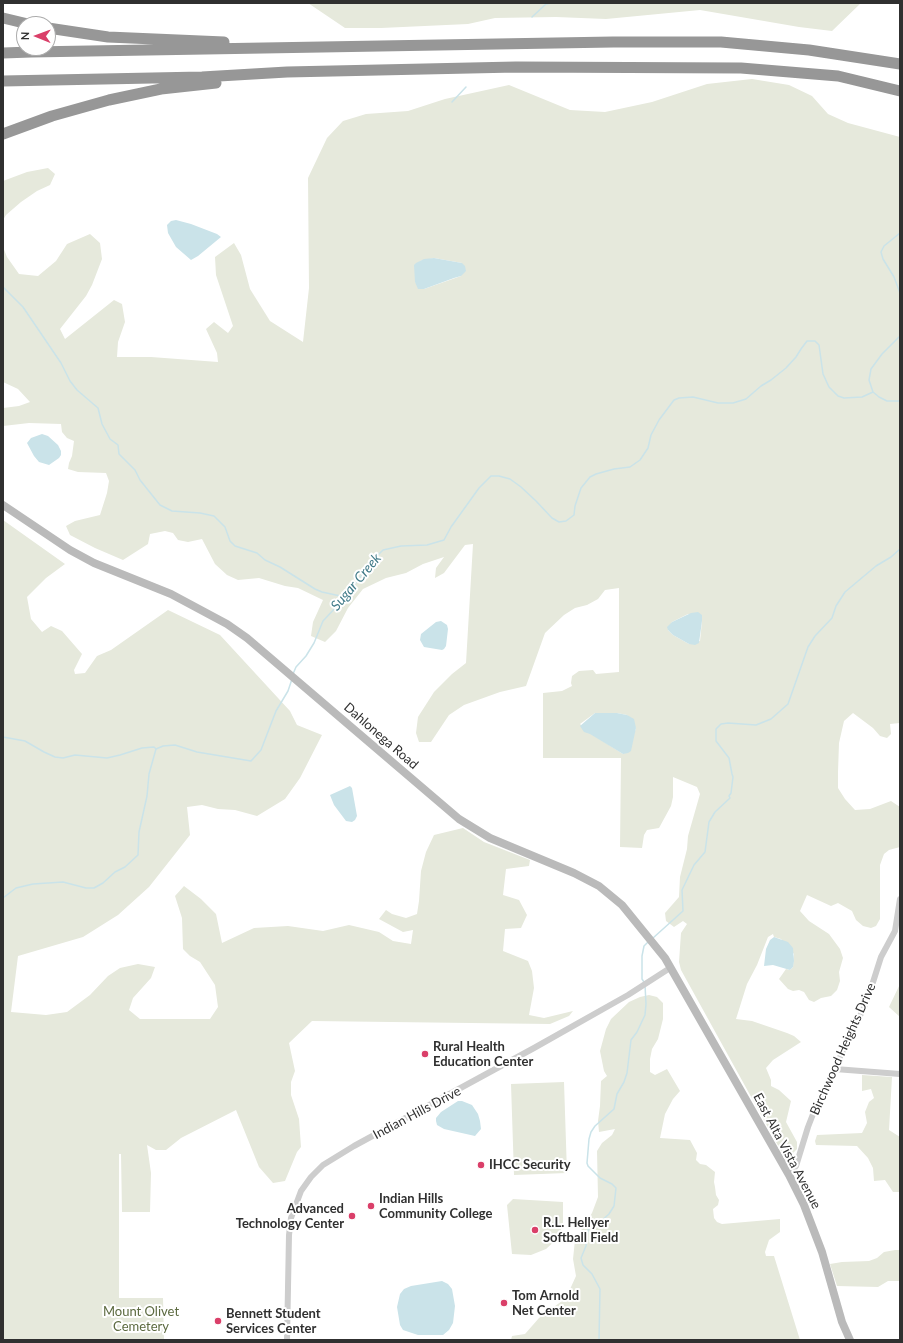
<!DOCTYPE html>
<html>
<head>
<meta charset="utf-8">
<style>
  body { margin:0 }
  #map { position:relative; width:903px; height:1343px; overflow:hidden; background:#fff; font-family:Lato,sans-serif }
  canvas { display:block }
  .frame { position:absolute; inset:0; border:4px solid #303030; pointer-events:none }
  .north { position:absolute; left:16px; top:16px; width:40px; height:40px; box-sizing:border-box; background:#fff; border:1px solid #acacac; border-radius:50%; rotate:271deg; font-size:11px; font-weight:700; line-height:16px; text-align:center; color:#303030 }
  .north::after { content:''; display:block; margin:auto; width:14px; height:18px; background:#da3f69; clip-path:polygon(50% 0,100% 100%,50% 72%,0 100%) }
</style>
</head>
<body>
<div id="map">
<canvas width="903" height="1343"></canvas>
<div class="frame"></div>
<div class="north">N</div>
</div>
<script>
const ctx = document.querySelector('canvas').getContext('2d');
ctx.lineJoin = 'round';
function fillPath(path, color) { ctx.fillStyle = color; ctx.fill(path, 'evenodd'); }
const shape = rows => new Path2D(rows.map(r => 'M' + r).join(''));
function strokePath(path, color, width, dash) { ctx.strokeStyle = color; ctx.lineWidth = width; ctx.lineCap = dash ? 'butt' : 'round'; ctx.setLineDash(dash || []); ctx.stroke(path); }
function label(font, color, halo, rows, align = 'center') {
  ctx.font = font + ' Lato,sans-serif'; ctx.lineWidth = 4; ctx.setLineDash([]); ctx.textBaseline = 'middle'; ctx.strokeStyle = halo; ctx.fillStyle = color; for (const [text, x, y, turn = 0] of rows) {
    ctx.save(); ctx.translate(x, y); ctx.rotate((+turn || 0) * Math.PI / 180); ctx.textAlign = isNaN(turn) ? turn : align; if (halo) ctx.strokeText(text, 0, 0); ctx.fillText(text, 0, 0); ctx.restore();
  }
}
const green = shape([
  [308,3,861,3,832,31,799,27,700,10,606,19,556,17,495,18,468,24,381,28,345,28],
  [752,79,789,85,812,96,828,114,848,123,900,137,900,723,890,724,891,734,887,738,880,736,873,728,853,713,844,721,839,743,838,772,838,788,845,799,855,810,870,809,891,801,900,807,900,847,889,850,884,854,880,865,880,919,876,926,871,928,863,926,856,920,852,911,838,903,831,906,807,895,800,911,809,921,829,934,840,949,843,958,839,972,840,981,837,990,831,996,821,998,814,1002,809,1000,804,992,799,990,793,991,788,989,779,979,786,969,790,970,793,967,794,954,781,939,774,937,773,934,768,937,757,965,747,984,736,1019,752,1021,787,1033,794,1036,801,1042,773,1060,766,1068,771,1080,771,1086,779,1090,791,1101,786,1122,797,1142,797,1149,786,1160,681,970,679,962,681,933,687,924,683,921,674,927,666,921,665,913,679,897,680,877,687,849,688,836,700,794,697,787,673,777,673,797,671,806,659,828,647,830,644,835,642,848,620,847,621,758,543,758,543,693,562,691,572,686,571,683,572,676,579,671,593,670,596,674,619,672,619,588,605,590,598,599,587,605,575,608,564,615,545,633,526,686,500,692,464,705,449,715,431,742,419,742,416,733,418,717,434,692,452,674,466,663,473,544,465,545,444,573,435,578,436,568,444,557,423,564,406,573,386,578,363,589,348,608,336,631,325,642,311,636,313,622,323,600,298,588,285,586,259,578,238,580,227,575,215,564,202,539,188,542,178,540,173,533,165,531,150,534,148,544,123,560,95,548,70,535,66,526,75,521,100,515,107,493,109,481,106,473,78,472,68,469,69,463,72,456,74,441,67,438,62,432,61,424,29,423,3,426,3,408,19,406,30,402,18,389,3,382,3,247,7,257,19,274,38,276,56,261,67,244,90,234,100,243,102,259,92,285,86,296,60,329,65,339,114,300,122,304,125,322,118,342,117,357,151,357,218,362,217,353,206,329,214,322,228,333,233,326,216,275,215,257,234,243,241,255,250,289,270,321,303,342,309,288,308,178,327,138,343,121,366,114,408,111,445,99,509,85,570,110,605,112,652,102,707,84],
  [434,258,462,263,461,276,424,289,415,282,415,276,420,261],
  [688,614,702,615,702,621,700,641,689,644,673,635,668,630,672,622],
  [595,713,617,713,627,715,636,728,633,737,623,754,590,733,580,724],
  [48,168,55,174,50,185,37,191,21,202,6,215,3,220,3,181,27,172],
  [3,520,65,564,46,578,27,597,31,619,42,632,51,626,62,631,82,654,74,670,75,674,85,673,97,656,111,650,168,610,220,635,290,711,297,725,322,735,300,778,285,799,257,816,235,810,218,809,202,805,187,807,190,835,149,887,118,915,83,937,18,956,11,1012,46,1015,67,1012,90,995,108,976,120,968,138,964,155,967,151,978,133,998,129,1010,140,1019,210,1019,218,1007,215,985,200,962,190,956,183,949,182,918,175,896,184,886,201,899,216,914,222,943,254,928,288,926,323,931,349,925,379,932,393,941,411,944,413,930,403,932,379,919,386,910,392,914,406,918,417,914,419,901,421,871,426,852,434,835,463,828,484,842,530,860,529,866,506,869,503,895,519,900,527,915,521,928,505,929,503,951,528,961,532,971,534,988,529,1015,544,1018,573,1011,569,1016,550,1024,312,1021,289,1043,295,1071,291,1082,291,1095,299,1119,301,1147,297,1152,285,1181,273,1183,259,1167,236,1110,181,1138,166,1150,156,1150,147,1145,151,1173,150,1212,122,1212,121,1154,119,1154,119,1298,163,1298,164,1340,3,1340],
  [900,984,900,1017,889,1007],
  [649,995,657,997,663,1003,663,1019,658,1039,652,1049,650,1059,650,1072,655,1075,667,1069,680,1091,673,1099,665,1114,660,1138,690,1140,697,1153,696,1160,700,1164,706,1165,715,1172,714,1182,715,1187,716,1195,719,1200,718,1205,713,1209,714,1218,717,1222,722,1224,780,1219,780,1232,769,1240,765,1252,766,1256,774,1256,800,1340,511,1340,512,1336,525,1334,539,1318,566,1298,576,1276,573,1259,575,1240,592,1213,598,1197,597,1151,602,1143,612,1135,615,1129,599,1132,598,1121,600,1106,601,1081,607,1076,604,1071,600,1051,606,1029,611,1019,629,1002,640,997],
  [862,1075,892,1077,889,1130,900,1137,900,1192,893,1192,885,1180,874,1181,873,1168,868,1158,857,1146,816,1145,815,1141,817,1135,862,1133,867,1123,865,1112,869,1102,874,1098,871,1089,862,1091],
  [564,1082,567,1173,514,1175,511,1084],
  [513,1199,563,1202,563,1223,558,1238,546,1249,531,1255,512,1254,507,1205],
  [895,1250,900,1250,900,1281,888,1281,878,1287,837,1286,830,1264,842,1262,869,1261,877,1258,884,1252]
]);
const water = shape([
  [176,220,191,224,217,234,221,237,198,256,191,260,176,247,168,233,167,225,171,221],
  [434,258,462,263,465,266,466,271,461,276,454,278,424,289,418,289,415,282,414,265,416,263,424,259],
  [42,434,48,436,58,445,61,451,61,455,59,458,49,465,39,462,34,456,27,443,31,438],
  [698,612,702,615,702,621,699,643,695,645,689,644,673,635,668,630,667,627,672,622,691,613],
  [441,621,447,625,448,629,446,646,444,649,442,650,424,647,420,640,421,634,436,622],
  [595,713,617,713,627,715,634,719,636,728,631,751,628,753,623,754,590,734,584,732,580,726],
  [350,786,352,788,357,816,355,820,352,822,346,821,334,805,330,795],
  [774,937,788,942,793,948,794,961,793,967,790,970,773,965,764,966,766,949,770,940],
  [458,1101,462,1101,472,1105,478,1114,480,1121,481,1129,475,1136,444,1129,437,1125,436,1121,436,1118,441,1112],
  [442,1281,448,1284,452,1289,455,1306,453,1323,449,1330,443,1335,418,1335,403,1330,400,1325,397,1307,400,1294,404,1289,411,1286]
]);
const stream = shape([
  [532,17,546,4,552,3],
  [452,102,466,87],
  [900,233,884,246,881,252,883,259,894,277,900,293],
  [3,287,23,307,61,363,70,381,77,390,98,408,102,424,110,439,118,445,119,454,135,470,140,480,160,505,172,511,200,513,214,516,225,527,230,541,235,546,257,553,265,560,280,567,315,589,322,592,345,597],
  [900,336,882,354,871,369,869,380,873,392,879,397,887,401,900,401],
  [293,674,296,667,306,656,314,643,323,621,352,590,355,584,374,559,383,550,401,546,427,545,444,540,451,527,479,488,491,476,499,476,510,479,521,487,536,501,552,518,559,522,566,521,574,515,575,506,581,488,590,477,596,474,614,469,630,467,640,460,648,448,651,435,659,420,674,400,679,398,693,397,718,403,733,403,746,399,761,386,771,380,786,368,796,357,801,349,807,341,815,341,819,345,823,374,829,387,838,396,844,398,862,397,873,392],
  [3,737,25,741,44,752,55,757,63,758,75,755,107,758,120,755,142,748,154,747,156,749],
  [3,898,16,888,33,884,63,882,86,888,94,888,103,883,115,872,125,867,138,855,139,832,147,796,149,774,156,749,163,746,175,745,197,752,251,761,261,750,276,711,288,691,292,679],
  [653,938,683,911,682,890,694,865,705,852,709,822,715,812,730,798,729,796,731,793,733,777,732,774,729,758,716,741,716,729,721,724,728,723,756,725,771,719,788,704,808,647,815,636,832,618,836,606,845,592,876,566,891,557,900,549],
  [644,982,642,979,642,956,644,946,648,942],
  [599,1340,600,1289,592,1274,583,1265,581,1258,586,1246,588,1230,592,1225,599,1223,609,1214,614,1206,616,1188,612,1184,600,1178,588,1166,587,1163,589,1139,591,1132,595,1126,614,1109,617,1094,624,1082,627,1073,631,1040,637,1032,645,1015,646,1004,645,985]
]);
const minor = shape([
  [835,1069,900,1074],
  [789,1175,796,1166,808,1127,815,1109,867,1001,881,957,895,931,900,899],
  [287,1340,289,1235,291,1218,301,1191,311,1177,323,1165,354,1146,534,1048,628,995,670,968]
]);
const secondary = shape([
  [3,505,70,550,94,563,171,594,227,624,247,638,459,819,490,838,574,873,599,886,622,905,665,958,789,1175,804,1205,822,1252,842,1322,850,1340]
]);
const motorway = shape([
  [3,18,28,24],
  [48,28,108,37,224,42],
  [3,53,31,52,613,42,721,42,809,50,900,64],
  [3,81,202,77,287,72,516,67,741,68,838,76,900,91],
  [3,134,52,116,109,100,161,89,216,83]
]);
const markers = [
  [425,1054,4,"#da3f69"],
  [481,1165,4,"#da3f69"],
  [371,1206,4,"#da3f69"],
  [352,1216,4,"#da3f69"],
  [535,1230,4,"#da3f69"],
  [504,1303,4,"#da3f69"],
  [218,1321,4,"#da3f69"]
];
const streetNames = [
  ["Dahlonega Road",381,736,41],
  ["Birchwood Heights Drive",843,1049,-66],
  ["Indian Hills Drive",417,1113,-28],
  ["East Alta Vista Avenue",787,1151,62]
];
const poiNames = [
  ["Rural Health",433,1047],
  ["Education Center",433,1062],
  ["IHCC Security",489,1165],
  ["Indian Hills",379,1199],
  ["Community College",379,1214],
  ["Advanced",344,1209,"right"],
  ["Technology Center",344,1224,"right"],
  ["R.L. Hellyer",543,1223],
  ["Softball Field",543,1238],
  ["Tom Arnold",512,1296],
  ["Net Center",512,1311],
  ["Bennett Student",226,1314],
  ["Services Center",226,1329]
];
const parkNames = [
  ["Mount Olivet",141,1312],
  ["Cemetery",141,1327]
];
const waterNames = [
  ["Sugar Creek",356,582,-50]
];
fillPath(green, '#e6e9dc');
fillPath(water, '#cae3e9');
strokePath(stream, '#cae3e9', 1.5);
strokePath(minor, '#cdcdcd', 6);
strokePath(secondary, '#bababa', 8);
strokePath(motorway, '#979797', 11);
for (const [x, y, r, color] of markers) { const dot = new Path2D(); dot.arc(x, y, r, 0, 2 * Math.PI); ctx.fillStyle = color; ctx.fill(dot); strokePath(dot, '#fff', 1.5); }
label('13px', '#303030', '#fff', streetNames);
label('bold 13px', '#303030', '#fff', poiNames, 'left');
label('13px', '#5c6a40', '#fff', parkNames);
label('italic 14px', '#407a88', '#fff', waterNames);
</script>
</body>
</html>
